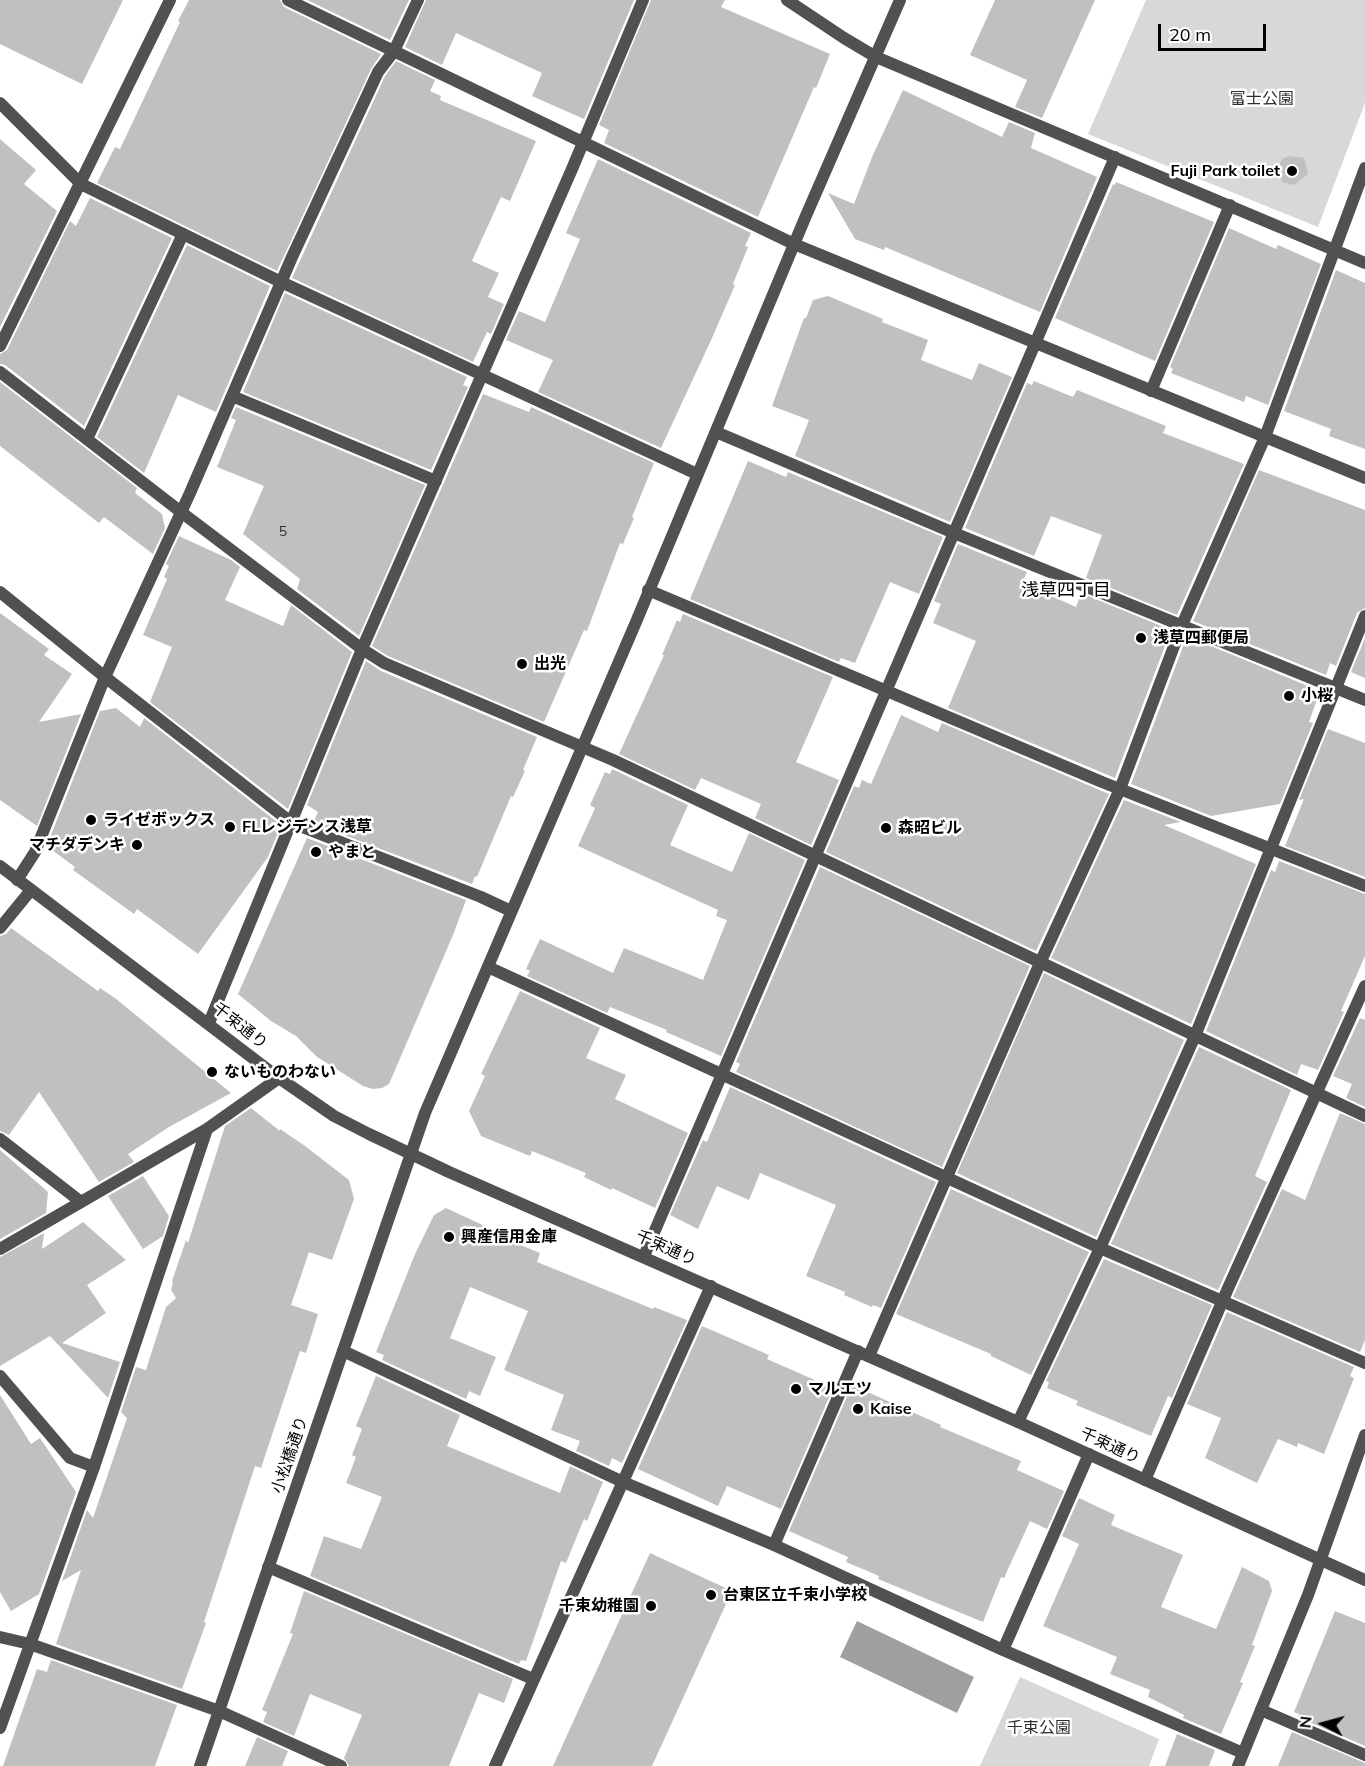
<!DOCTYPE html>
<html>
<head>
<meta charset="utf-8">
<style>
  body { margin:0 }
  #map { position:relative; width:1365px; height:1766px; overflow:hidden; background:#fff; font-family:Mulish,sans-serif }
  canvas { display:block }
  .north { position:absolute; left:1293px; top:1694px; width:60px; height:60px; -webkit-text-stroke:4px #fff; paint-order:stroke; rotate:276deg; font-size:16px; font-weight:700; line-height:24px; text-align:center; color:#000 }
  .north::after { content:''; display:block; margin:auto; width:21px; height:27px; background:#000; clip-path:polygon(50% 0,100% 100%,50% 72%,0 100%) }
  .scale { position:absolute; left:1158px; top:24px; width:108px; height:27px; box-sizing:border-box; border:3px solid #000; border-top:0; padding-left:8px; font-size:18px; line-height:21px; white-space:nowrap; color:#000; -webkit-text-stroke:4px #fff; paint-order:stroke }
</style>
</head>
<body>
<div id="map">
<canvas width="1365" height="1766"></canvas>
<div class="north">N</div>
<div class="scale">20 m</div>
</div>
<script>
const ctx = document.querySelector('canvas').getContext('2d');
ctx.lineJoin = 'round';
function fillPath(path, color) { ctx.fillStyle = color; ctx.fill(path, 'evenodd'); }
const shape = rows => new Path2D(rows.map(r => 'M' + r).join(''));
function strokePath(path, color, width, dash) { ctx.strokeStyle = color; ctx.lineWidth = width; ctx.lineCap = dash ? 'butt' : 'round'; ctx.setLineDash(dash || []); ctx.stroke(path); }
function label(font, color, halo, rows, align = 'center') {
  ctx.font = font + ' Mulish,"Noto Sans JP",sans-serif'; ctx.lineWidth = 5; ctx.setLineDash([]); ctx.textBaseline = 'middle'; ctx.strokeStyle = halo; ctx.fillStyle = color; for (const [text, x, y, turn = 0] of rows) {
    ctx.save(); ctx.translate(x, y); ctx.rotate((+turn || 0) * Math.PI / 180); ctx.textAlign = isNaN(turn) ? turn : align; if (halo) ctx.strokeText(text, 0, 0); ctx.fillText(text, 0, 0); ctx.restore();
  }
}
const green = shape([
  [1146,0,1365,0,1365,103,1318,227,1088,134],
  [1020,1677,1159,1739,1149,1766,980,1766]
]);
const water = shape([
  [857,1621,974,1677,957,1713,840,1657]
]);
const building = shape([
  [0,0,123,0,82,84,0,44],
  [189,0,280,0,284,7,381,54,371,69,277,271,97,183,115,147,120,149,180,22,178,21],
  [307,0,409,0,390,40],
  [426,0,634,0,584,119,532,96,542,73,456,33,442,65,405,47],
  [651,0,725,0,721,7,830,54,816,88,814,87,758,217,604,143,609,130,599,125],
  [995,0,1095,0,1042,118,1015,107,1027,80,970,55],
  [396,61,435,80,430,91,441,96,440,100,536,141,510,201,501,197,472,261,499,273,488,297,504,304,491,334,487,332,473,362,292,278,385,76],
  [903,90,1002,137,1009,122,1035,133,1031,148,1097,177,1040,312,885,247,884,250,855,239,828,193,854,204,872,157],
  [0,139,36,170,24,184,57,211,0,327],
  [1289,156,1304,158,1308,174,1294,185,1282,182,1279,174,1278,167,1282,159],
  [598,159,751,233,745,246,748,247,733,284,735,285,712,338,661,448,538,392,553,360,506,340,519,311,545,322,580,239,566,233],
  [1116,182,1214,222,1155,361,1055,318,1113,184,1115,185],
  [90,198,172,238,84,426,5,365,0,364,0,354,7,350,70,221,76,226],
  [1229,228,1276,249,1278,245,1321,264,1268,405,1246,396,1244,402,1171,373,1173,369,1170,367],
  [187,245,270,286,216,412,178,395,144,473,97,437],
  [1336,270,1365,283,1365,449,1329,436,1331,429,1284,411],
  [285,293,467,377,463,385,468,387,431,470,243,392],
  [828,296,883,319,882,322,928,340,921,360,972,380,979,363,1012,377,950,522,795,456,809,420,772,406,804,318,806,318,813,300],
  [1034,381,1073,397,1077,390,1166,426,1163,433,1244,464,1177,615,1086,578,1102,535,1051,516,1034,556,965,528,1027,383,1032,385],
  [0,382,137,488,135,493,162,514,165,528,153,554,104,517,99,523,0,446],
  [483,394,529,412,531,407,654,463,632,517,634,518,623,544,620,543,587,631,584,630,544,722,388,656,372,646],
  [236,407,425,485,359,636,297,589,300,579,243,534,264,486,217,467,236,420,231,418],
  [748,461,786,477,788,472,943,537,919,594,890,582,855,663,841,658,839,662,690,599],
  [1259,470,1365,510,1365,608,1357,613,1336,666,1330,663,1326,675,1193,621],
  [179,536,231,560,240,567,225,600,283,626,291,605,352,652,288,809,150,702,172,647,143,635,167,579,164,577,169,566,166,564],
  [958,544,1027,572,1022,583,1076,607,1081,593,1171,630,1115,778,948,708,976,641,933,623,941,604,934,601],
  [0,613,49,649,44,655,72,674,39,722,81,714,37,826,0,800],
  [683,614,833,677,796,762,839,780,811,845,755,818,761,804,701,778,695,790,619,754,664,655,662,655,677,620,680,622],
  [1187,636,1320,691,1309,722,1313,723,1280,804,1211,816,1131,784],
  [1365,638,1365,678,1351,672],
  [366,661,381,671,537,737,523,770,525,771,513,797,511,796,477,877,475,876,472,884,313,823,318,812,307,805],
  [116,708,140,727,144,718,281,825,268,857,198,954,137,909,134,914,73,870,75,867,52,850,59,841,51,835,100,711],
  [901,715,938,732,942,723,1109,794,1036,951,826,852,854,786,859,788,862,780,871,784],
  [1328,729,1365,743,1365,877,1285,846,1304,799,1299,800],
  [612,769,688,805,670,845,732,872,749,833,805,860,721,1056,666,1032,667,1030,610,1007,607,1013,527,976,530,971,526,969,540,939,613,973,624,948,703,980,727,920,716,916,718,910,578,846,595,808,590,805,605,772,610,774],
  [1124,800,1181,822,1164,825,1256,864,1191,1024,1051,958],
  [307,838,466,900,453,935,389,1084,382,1088,373,1089,363,1086,317,1057,296,1036,271,1021,238,994],
  [1279,861,1365,894,1365,956,1341,1011,1344,1012,1318,1070,1301,1064,1297,1075,1206,1031,1271,870,1275,872],
  [820,867,1030,966,942,1167,736,1072,740,1064,736,1062],
  [11,928,98,991,100,988,115,998,231,1093,169,1127,128,1154,134,1162,99,1182,39,1092,9,1135,0,1131,0,936,6,934],
  [1044,973,1184,1040,1096,1237,957,1173],
  [520,991,600,1028,586,1058,626,1075,615,1099,688,1133,655,1208,612,1188,611,1190,584,1177,586,1173,532,1151,530,1156,481,1136,469,1111,485,1076,481,1074],
  [1360,1018,1365,1020,1365,1107,1346,1098,1352,1084,1333,1076],
  [1199,1047,1291,1090,1255,1176,1267,1182,1218,1290,1111,1244],
  [730,1087,936,1182,881,1308,873,1305,872,1307,844,1295,845,1292,806,1276,836,1205,760,1173,749,1200,717,1186,698,1229,670,1215,703,1140,707,1142],
  [251,1108,280,1131,280,1129,305,1146,349,1180,354,1199,332,1260,309,1252,291,1305,318,1314,306,1353,300,1351,261,1468,255,1466,204,1622,206,1623,182,1689,56,1644,81,1570,62,1581,87,1510,93,1518,127,1418,121,1412,136,1367,146,1370,166,1307,176,1298,171,1290,173,1282,172,1281,186,1240,188,1243,225,1126],
  [1340,1113,1365,1124,1365,1340,1360,1352,1233,1297,1282,1189,1305,1200],
  [0,1150,48,1192,46,1213,0,1239],
  [143,1176,169,1216,163,1236,143,1249,108,1196],
  [951,1189,1089,1252,1031,1375,991,1356,991,1354,896,1314],
  [446,1208,489,1228,487,1231,540,1253,537,1262,653,1309,654,1307,687,1320,622,1463,612,1458,609,1466,576,1451,580,1441,551,1430,564,1395,504,1370,528,1311,470,1287,450,1338,496,1357,480,1396,469,1391,466,1399,382,1360,384,1355,376,1352,415,1254,434,1215],
  [83,1222,126,1260,87,1285,106,1313,62,1343,120,1362,108,1398,50,1336,0,1366,0,1257,44,1233,42,1249],
  [1104,1259,1212,1305,1172,1398,1168,1396,1151,1436,1076,1405,1078,1401,1047,1388,1049,1382,1046,1381],
  [1227,1312,1354,1367,1350,1376,1354,1378,1324,1454,1298,1443,1297,1447,1278,1439,1257,1483,1205,1458,1221,1418,1187,1404],
  [702,1326,769,1355,767,1359,833,1388,781,1509,727,1486,718,1506,638,1469],
  [376,1376,460,1415,447,1446,560,1493,570,1466,603,1482,587,1521,584,1519,566,1563,561,1561,526,1661,521,1660,519,1664,310,1576,324,1536,361,1549,382,1497,346,1483,356,1457,352,1455,362,1429,356,1426],
  [852,1385,941,1425,940,1427,1021,1461,1017,1470,1064,1491,1047,1529,1030,1521,1004,1578,1001,1577,983,1622,878,1579,879,1576,846,1562,848,1557,789,1531],
  [0,1395,31,1444,40,1438,76,1492,39,1594,11,1611,0,1592],
  [1079,1498,1115,1515,1111,1525,1183,1555,1161,1607,1216,1629,1242,1567,1269,1581,1272,1591,1252,1645,1255,1646,1240,1682,1243,1683,1221,1734,1183,1718,1184,1715,1148,1697,1150,1690,1110,1674,1117,1657,1043,1626,1079,1544,1062,1536],
  [650,1553,732,1591,652,1766,553,1766],
  [304,1591,513,1679,504,1703,479,1693,449,1766,349,1766,344,1758,362,1715,310,1694,294,1736,263,1722,267,1712,262,1710,293,1634,290,1633],
  [1335,1611,1365,1623,1365,1746,1298,1717,1299,1714,1294,1712],
  [51,1660,177,1705,155,1766,3,1766,37,1669,47,1672],
  [1292,1732,1365,1763,1365,1766,1278,1766],
  [1177,1734,1215,1750,1209,1766,1165,1766],
  [257,1737,288,1751,282,1766,245,1766]
]);
const service = shape([
  [1151,391,1230,205],
  [232,396,436,481],
  [87,439,183,234],
  [17,880,35,852,105,677,190,493,292,257,378,72,394,51,418,0],
  [0,928,31,890],
  [0,1376,70,1458,94,1467],
  [1018,1422,1100,1248,1195,1036,1365,616],
  [1145,1480,1229,1286,1365,986],
  [774,1545,858,1351],
  [268,1567,533,1679],
  [1261,1710,1365,1755]
]);
const minor = shape([
  [288,0,794,244],
  [787,0,844,38,876,57,1365,263],
  [0,103,81,184,281,282,697,474],
  [0,346,170,0],
  [0,372,181,512,362,649,384,663,613,760,1365,1116],
  [716,432,954,533,1365,700],
  [648,590,1102,782,1365,886],
  [0,592,105,677,292,823,481,897,511,911],
  [488,967,1100,1248,1365,1363],
  [209,1023,362,649,572,169,643,0],
  [0,1139,81,1202],
  [0,1249,207,1129,279,1078],
  [644,1256,1115,157],
  [343,1351,623,1482,774,1545,1003,1650,1243,1753],
  [869,1356,1040,963,1120,789,1182,625,1265,437,1365,168],
  [0,1637,30,1644,219,1711,341,1766],
  [1003,1650,1089,1454],
  [0,1728,94,1467,207,1129],
  [495,1766,711,1286]
]);
const tertiary = shape([
  [794,244,1365,478],
  [0,866,279,1078,334,1116,369,1134,449,1172,1018,1422,1365,1580],
  [200,1766,425,1113,636,622,805,218,900,0],
  [1238,1766,1308,1595,1365,1435]
]);
const markers = [
  [1292,171,6,"#000"],
  [1141,638,6,"#000"],
  [522,664,6,"#000"],
  [1289,696,6,"#000"],
  [91,820,6,"#000"],
  [230,827,6,"#000"],
  [886,828,6,"#000"],
  [137,845,6,"#000"],
  [316,852,6,"#000"],
  [212,1072,6,"#000"],
  [449,1237,6,"#000"],
  [796,1389,6,"#000"],
  [858,1409,6,"#000"],
  [711,1595,6,"#000"],
  [651,1606,6,"#000"]
];
const numberNames = [
  ["5",283,532]
];
const parkNames = [
  ["富士公園",1262,99],
  ["千束公園",1039,1728]
];
const poiNames = [
  ["Fuji Park toilet",1280,171,"right"],
  ["浅草四郵便局",1153,638],
  ["出光",534,664],
  ["小桜",1301,696],
  ["ライゼボックス",103,820],
  ["FLレジデンス浅草",242,827],
  ["森昭ビル",898,828],
  ["マチダデンキ",125,845,"right"],
  ["やまと",328,852],
  ["ないものわない",224,1072],
  ["興産信用金庫",461,1237],
  ["マルエツ",808,1389],
  ["Kaise",870,1409],
  ["台東区立千束小学校",723,1595],
  ["千束幼稚園",639,1606,"right"]
];
const streetNames = [
  ["千束通り",240,1026,38],
  ["千束通り",666,1248,24],
  ["千束通り",1110,1446,25],
  ["小松橋通り",290,1455,-71]
];
const neighbourhoodNames = [
  ["浅草四丁目",1066,591]
];
fillPath(green, '#d8d8d8');
fillPath(water, '#9f9f9f');
fillPath(building, '#c0c0c0');
strokePath(service, '#515151', 12);
strokePath(minor, '#515151', 12);
strokePath(tertiary, '#515151', 12);
for (const [x, y, r, color] of markers) { const dot = new Path2D(); dot.arc(x, y, r, 0, 2 * Math.PI); ctx.fillStyle = color; ctx.fill(dot); strokePath(dot, '#fff', 2); }
label('14px', '#303030', null, numberNames);
label('16px', '#2f2f2f', '#fff', parkNames);
label('bold 16px', '#000', '#fff', poiNames, 'left');
label('16px', '#000', '#fff', streetNames);
label('18px', '#000', '#fff', neighbourhoodNames);
</script>
</body>
</html>
